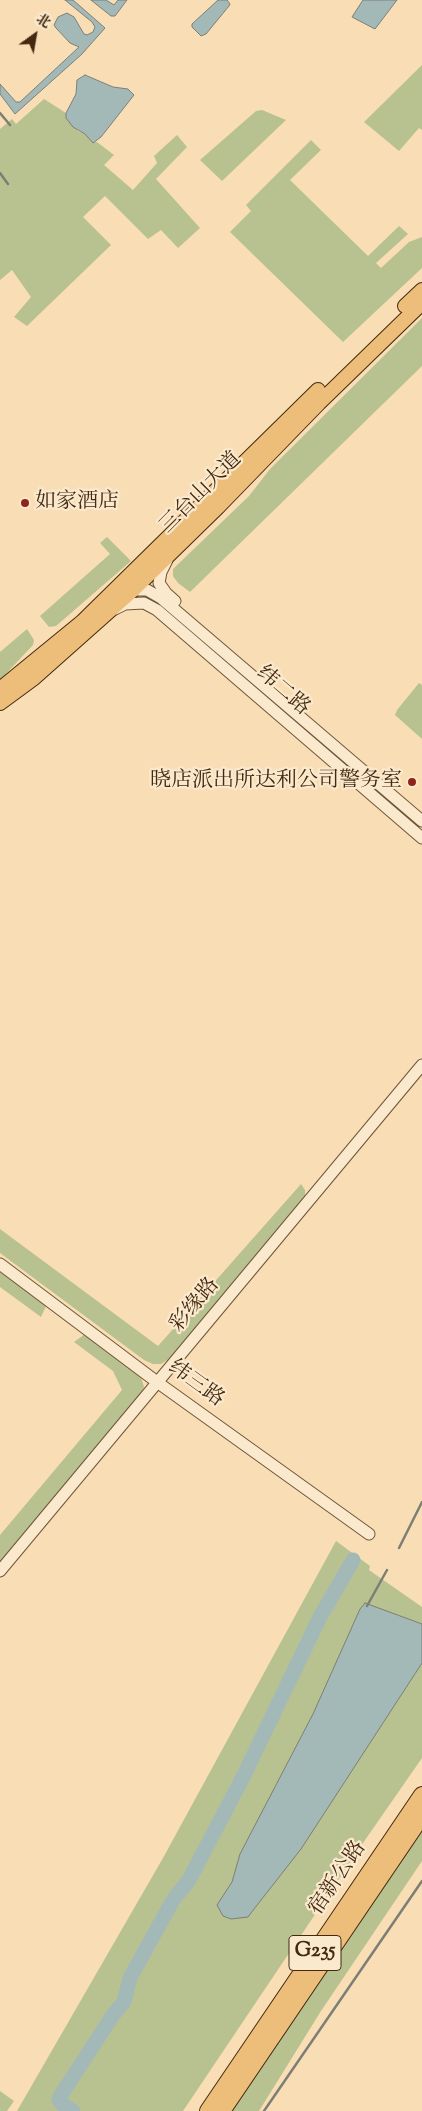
<!DOCTYPE html>
<html>
<head>
<meta charset="utf-8">
<style>
  body { margin:0 }
  #map { position:relative; width:422px; height:2111px; overflow:hidden; background:#f9ddb4; font-family:"Sorts Mill Goudy","Noto Serif SC",serif }
  canvas { display:block }
  .north { position:absolute; left:10px; top:10px; width:50px; height:50px; -webkit-text-stroke:4px #fbe9ce; paint-order:stroke; rotate:32deg; font-size:14px; font-weight:700; line-height:20px; text-align:center; color:#432910 }
  .north::after { content:''; display:block; margin:auto; width:18px; height:22px; background:#432910; clip-path:polygon(50% 0,100% 100%,50% 72%,0 100%) }
</style>
</head>
<body>
<div id="map">
<canvas width="422" height="2111"></canvas>
<div class="north">北</div>
</div>
<script>
const ctx = document.querySelector('canvas').getContext('2d');
ctx.lineJoin = 'round';
function fillPath(path, color) { ctx.fillStyle = color; ctx.fill(path, 'evenodd'); }
const shape = rows => new Path2D(rows.map(r => 'M' + r).join(''));
function strokePath(path, color, width, dash) { ctx.strokeStyle = color; ctx.lineWidth = width; ctx.lineCap = dash ? 'butt' : 'round'; ctx.setLineDash(dash || []); ctx.stroke(path); }
function label(font, color, halo, rows, align = 'center') {
  ctx.font = font + ' "Sorts Mill Goudy","Noto Serif SC",serif'; ctx.lineWidth = 4.5; ctx.setLineDash([]); ctx.textBaseline = 'middle'; ctx.strokeStyle = halo; ctx.fillStyle = color; for (const [text, x, y, turn = 0] of rows) {
    ctx.save(); ctx.translate(x, y); ctx.rotate((+turn || 0) * Math.PI / 180); ctx.textAlign = isNaN(turn) ? turn : align; if (halo) ctx.strokeText(text, 0, 0); ctx.fillText(text, 0, 0); ctx.restore();
  }
}
const green = shape([
  [422,65,422,130,419,128,399,151,364,122],
  [44,99,66,113,66,118,78,131,85,134,93,142,97,142,114,155,104,165,133,190,157,163,154,156,177,135,187,147,156,179,200,228,178,248,161,230,148,239,105,196,83,217,111,245,27,326,14,317,31,297,12,270,0,280,0,129,12,119,16,124],
  [262,110,286,120,222,181,200,160,256,111],
  [311,140,321,150,290,180,368,256,399,226,408,234,376,263,381,268,409,242,422,237,422,268,343,342,230,232,251,211,246,205],
  [422,318,422,366,190,592,178,583,173,576,173,569,249,496,270,469],
  [107,537,131,561,56,626,49,627,40,616,110,554,100,543],
  [27,629,34,640,33,645,0,680,0,652],
  [419,683,422,685,422,739,395,715,397,710],
  [301,1184,305,1190,305,1198,169,1359,161,1364,153,1364,144,1360,0,1253,0,1229,158,1346],
  [0,1272,46,1306,41,1317,0,1287],
  [85,1334,136,1371,142,1380,144,1387,141,1394,0,1564,0,1535,122,1390,113,1371,74,1342],
  [336,1541,370,1566,369,1570,422,1607,422,1758,363,1843,183,2111,17,2111,163,1858],
  [422,1825,422,1861,321,2011,259,2111,229,2111],
  [0,2091,14,2101,7,2111,0,2111]
]);
const water = shape([
  [65,0,73,0,105,28,82,54,15,114,0,94,0,84,16,102,20,102,79,47,70,43,56,28,54,25,58,17,67,13,74,17,84,34,87,35,93,32,95,27,92,22,65,0],
  [91,0,106,0,114,5,118,0,127,0,115,16,111,16,91,0],
  [218,0,227,0,230,4,229,6,206,34,201,36,192,27,192,24,218,0],
  [363,0,397,0,375,29,352,17,363,0],
  [85,75,113,87,128,89,134,95,101,137,93,143,85,134,73,127,66,118,66,113,76,94,77,80,85,75],
  [365,1603,422,1624,422,1663,301,1849,254,1909,248,1917,231,1919,223,1916,217,1905,232,1882,240,1854,313,1714,360,1609,365,1603]
]);
const stream = shape([
  [0,113,10,125],
  [0,173,8,184],
  [399,1548,422,1502],
  [367,1606,387,1570],
  [264,2111,422,1881]
]);
const river = shape([
  [73,2111,62,2104,59,2100,61,2095,113,2015,124,2002,130,1978,173,1900,189,1880,243,1777,320,1617,353,1560]
]);
const minor = shape([
  [167,560,161,572,159,583,166,593,175,601],
  [129,590,147,590,161,598,422,821],
  [115,609,125,604,144,603,157,610,422,838],
  [0,1264,157,1382,369,1534],
  [0,1571,422,1065]
]);
const major = shape([
  [405,306,422,290],
  [0,689,82,622,318,390],
  [0,703,34,678,133,590,218,507,319,403,422,303]
]);
const highway = shape([
  [208,2111,422,1795],
  [222,2111,422,1816]
]);
const markers = [
  [25,503,5,"#8f2418"],
  [412,782,5,"#8f2418"]
];
const shields = [
  [315,1953,52]
];
const shieldNames = [
  ["G235",315,1953]
];
const streetNames = [
  ["三台山大道",202,494,-45],
  ["纬二路",282,692,41],
  ["彩缘路",196,1306,-50],
  ["纬三路",195,1385,36],
  ["宿新公路",339,1879,-56]
];
const poiNames = [
  ["如家酒店",35,503],
  ["晓店派出所达利公司警务室",402,782,"right"]
];
fillPath(green, '#b8c291');
fillPath(water, '#a3b9b8');
strokePath(water, '#7d7f75', 1);
strokePath(stream, '#7d7f75', 2.5);
strokePath(river, '#a3b9b8', 15);
strokePath(minor, '#705639', 13);
strokePath(major, '#432910', 16);
strokePath(highway, '#432910', 18);
strokePath(minor, '#fbe9ce', 11);
strokePath(major, '#ecbe7a', 14);
strokePath(highway, '#ecbe7a', 16);
for (const [x, y, r, color] of markers) { const dot = new Path2D(); dot.arc(x, y, r, 0, 2 * Math.PI); ctx.fillStyle = color; ctx.fill(dot); strokePath(dot, '#fbe9ce', 2); }
for (const [x, y, w] of shields) { const box = new Path2D(); box.roundRect(x - w / 2, y - 17.5, w, 35, 4); ctx.fillStyle = '#fbe9ce'; ctx.fill(box); strokePath(box, '#432910', 1); }
label('bold 20px', '#432910', null, shieldNames);
label('21px', '#432910', '#fbe9ce', streetNames);
label('21px', '#432910', '#fbe9ce', poiNames, 'left');
</script>
</body>
</html>
